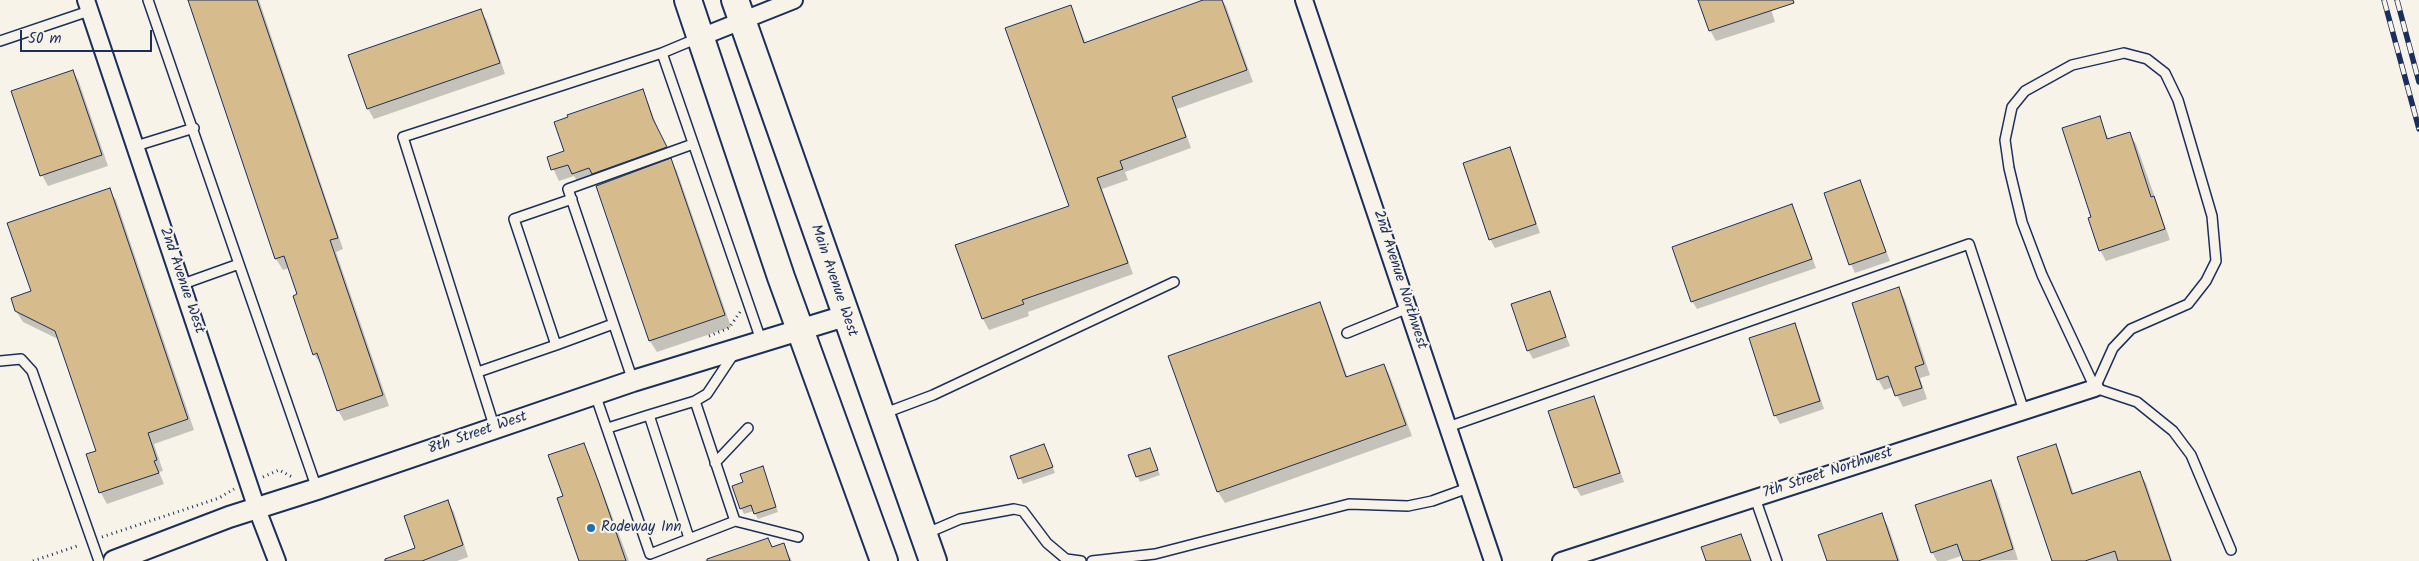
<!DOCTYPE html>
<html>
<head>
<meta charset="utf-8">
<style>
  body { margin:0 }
  #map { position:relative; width:2419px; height:561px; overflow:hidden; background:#f7f3e8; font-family:Kalam,sans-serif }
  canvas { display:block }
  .scale { position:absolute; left:20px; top:30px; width:132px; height:22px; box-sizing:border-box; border:2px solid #1b2f5e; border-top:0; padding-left:6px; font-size:15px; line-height:18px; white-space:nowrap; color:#1b2f5e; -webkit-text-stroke:4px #f7f3e8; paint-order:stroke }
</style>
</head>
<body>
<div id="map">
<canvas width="2419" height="561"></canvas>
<div class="scale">50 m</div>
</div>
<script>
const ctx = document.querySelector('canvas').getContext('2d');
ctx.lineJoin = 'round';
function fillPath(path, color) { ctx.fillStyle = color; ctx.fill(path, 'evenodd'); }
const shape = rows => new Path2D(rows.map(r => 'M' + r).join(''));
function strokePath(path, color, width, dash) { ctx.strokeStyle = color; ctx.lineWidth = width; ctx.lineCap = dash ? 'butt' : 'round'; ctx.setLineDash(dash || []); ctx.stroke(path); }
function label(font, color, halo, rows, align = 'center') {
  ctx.font = font + ' Kalam,sans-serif'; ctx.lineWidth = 4.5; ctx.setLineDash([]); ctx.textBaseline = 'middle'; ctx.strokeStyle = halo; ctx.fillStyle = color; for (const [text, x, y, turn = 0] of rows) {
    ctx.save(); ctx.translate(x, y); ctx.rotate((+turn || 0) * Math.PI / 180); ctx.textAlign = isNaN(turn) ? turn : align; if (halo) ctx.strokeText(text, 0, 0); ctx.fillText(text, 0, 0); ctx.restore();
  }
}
const shadow = shape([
  [189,0,259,0,343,249,336,252,389,406,344,421,338,410,322,365,321,365,314,354,289,268,283,270,276,259],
  [1206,0,1222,0,1226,6,1253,82,1177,109,1191,148,1125,172,1128,180,1102,189,1133,274,1028,312,1029,316,989,330,983,319,957,246,1071,207,1070,6,1086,43],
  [1700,0,1768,0,1775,22,1716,41,1710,30],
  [481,11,487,21,505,74,374,119,368,109],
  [73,71,79,82,108,166,48,186,42,175],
  [642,91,648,102,659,132,672,157,670,158,677,171,731,327,657,352,650,341,597,186,600,186,596,178,579,184,574,176,559,181,548,158,565,152],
  [2099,117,2109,140,2129,133,2136,144,2170,240,2106,261,2100,250,2092,218],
  [1509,149,1514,157,1540,233,1495,248,1490,239],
  [1860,181,1890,261,1855,273,1851,264],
  [109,190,116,200,194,430,154,444,163,471,159,472,164,484,107,504,101,493,88,455,98,452,60,340,23,322,16,311],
  [1792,205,1816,268,1697,309,1692,301],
  [1899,289,1905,300,1930,375,1920,378,1927,399,1903,407,1893,387,1884,390,1878,379],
  [1549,292,1570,346,1533,359,1528,350],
  [1319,303,1325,314,1348,378,1384,365,1390,376,1412,436,1225,503,1218,492,1170,356],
  [1794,325,1799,333,1824,409,1780,424,1775,415],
  [1593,397,1598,406,1624,482,1581,496,1576,488,1550,412],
  [583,444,589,455,629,561,580,561,564,497],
  [1044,445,1055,473,1023,484,1012,457],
  [2055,446,2061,457,2074,494,2139,472,2146,483,2172,561,2054,561],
  [1149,449,1160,475,1140,482,1129,456],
  [765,473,778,512,758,519,754,511,744,514,741,508],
  [1991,481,1997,492,2018,560,1964,561,1961,556,1946,561,1937,561,1932,552],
  [447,501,454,512,468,557,457,561,383,561,417,549],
  [1881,515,1888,526,1900,561,1828,561],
  [1741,535,1751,561,1707,561],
  [768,539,773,548,783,544,792,561,704,561]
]);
const building = shape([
  [188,0,257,0,338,238,330,240,383,395,337,411,317,353,313,355,293,296,297,294,284,256,275,259,188,0],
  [1203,0,1222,0,1247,70,1172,97,1186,137,1120,161,1123,169,1097,178,1128,263,1022,300,1024,304,982,319,955,245,1069,206,1005,28,1071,5,1084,43,1203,0],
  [1698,0,1793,0,1794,3,1709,31,1698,0],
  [481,9,500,63,367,109,348,55,481,9],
  [73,70,102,155,40,176,11,91,73,70],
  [643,89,653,119,667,147,592,174,589,168,572,174,568,165,551,170,547,157,564,151,554,122,568,117,567,115,643,89],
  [2100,116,2107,139,2130,132,2151,197,2154,196,2165,229,2099,251,2088,218,2091,217,2062,128,2100,116],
  [1510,147,1536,224,1489,240,1463,163,1510,147],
  [671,158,725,315,649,341,596,186,671,158],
  [1860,180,1886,252,1849,265,1824,193,1860,180],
  [110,188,188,419,148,433,157,460,154,461,159,473,99,493,86,454,96,451,55,331,15,311,11,298,31,291,7,223,110,188],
  [1792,204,1812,259,1691,302,1672,247,1792,204],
  [1899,287,1924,364,1915,367,1922,388,1895,396,1888,376,1877,380,1852,303,1899,287],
  [1550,291,1566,337,1527,351,1511,304,1550,291],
  [1320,302,1346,377,1384,364,1406,425,1217,492,1168,356,1320,302],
  [1795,323,1820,401,1774,416,1749,338,1795,323],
  [1594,396,1620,473,1574,488,1548,411,1594,396],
  [584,443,599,483,626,561,579,561,557,498,563,496,548,455,584,443],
  [1044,444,1053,467,1018,479,1010,456,1044,444],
  [2056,444,2072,494,2140,471,2171,561,2118,561,2115,551,2085,561,2052,561,2017,457,2056,444],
  [1150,448,1158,470,1136,477,1128,455,1150,448],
  [763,466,776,507,754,514,751,505,740,509,732,486,743,482,740,474,763,466],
  [1991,480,2013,549,1978,561,1963,561,1957,544,1931,553,1915,505,1991,480],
  [448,500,463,545,422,561,385,561,385,559,415,548,404,516,448,500],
  [1882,513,1898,561,1827,561,1818,535,1882,513],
  [1741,534,1751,561,1706,561,1701,547,1741,534],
  [768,538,772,547,784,543,790,561,707,561,707,559,768,538]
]);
const path = shape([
  [709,336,729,328,740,312],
  [263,477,279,470,294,478],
  [102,537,219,498,234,489],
  [33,561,80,545]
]);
const service = shape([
  [148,0,239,264,183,284],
  [0,41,89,11],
  [662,53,761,340],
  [136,146,194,128],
  [239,264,317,489],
  [1347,333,1408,308],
  [556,345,613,324],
  [0,361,21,359,32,371,99,561],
  [478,372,556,345,514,219,572,199],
  [633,381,568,189,693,144],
  [2095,388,2113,348,2131,329,2188,304,2206,281,2216,261,2212,216,2178,100,2165,73,2147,59,2124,53,2072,65,2025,91,2012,107,2005,140,2009,168,2022,222,2042,275,2095,388,2137,402,2173,431,2191,455,2231,550],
  [595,394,650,554,735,521,695,401,707,394,735,352],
  [885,413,933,395,1174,282],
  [1448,427,1969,244,2024,411],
  [608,428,649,415],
  [495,429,403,137,662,53,698,38],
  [715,463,748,428],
  [1755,498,1777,561],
  [735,521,798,537],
  [925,534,960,519,1014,509,1023,511,1047,543,1066,559,1081,561],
  [689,538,649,415,695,401],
  [1092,561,1155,554,1349,504,1408,506,1432,501,1468,488]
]);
const minor = shape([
  [86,0,257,509,277,561],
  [1304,0,1493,561],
  [701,37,794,0],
  [1561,561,2095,388]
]);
const tertiary = shape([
  [114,561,229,517,317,489,633,381,845,316]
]);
const primary = shape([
  [688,0,781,277,884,561],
  [735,0,933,561]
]);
const rail = shape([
  [2384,0,2419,129],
  [2397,0,2419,82]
]);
const markers = [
  [591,528,5,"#1f6fb2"]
];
const streetNames = [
  ["2nd Avenue Northwest",1399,280,72],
  ["2nd Avenue West",181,281,71],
  ["Main Avenue West",833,281,71],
  ["8th Street West",478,434,-19],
  ["7th Street Northwest",1828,474,-18]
];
const poiNames = [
  ["Rodeway Inn",601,528]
];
fillPath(shadow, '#0003');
fillPath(building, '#d6bc8c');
strokePath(building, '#1b2f5e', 1);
strokePath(service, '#1b2f5e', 12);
strokePath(minor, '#1b2f5e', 20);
strokePath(tertiary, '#1b2f5e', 24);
strokePath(primary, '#1b2f5e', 30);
strokePath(path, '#1b2f5e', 3, [1, 4]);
strokePath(service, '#f7f3e8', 9);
strokePath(minor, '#f7f3e8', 16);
strokePath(tertiary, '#f7f3e8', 20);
strokePath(primary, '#f7f3e8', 26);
strokePath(rail, '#1b2f5e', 5.5);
strokePath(rail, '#f7f3e8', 4, [11]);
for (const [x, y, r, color] of markers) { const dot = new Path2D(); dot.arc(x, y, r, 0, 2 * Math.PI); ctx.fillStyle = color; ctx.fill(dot); strokePath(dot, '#f7f3e8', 2); }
label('15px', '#1b2f5e', '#f7f3e8', streetNames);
label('15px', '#1b2f5e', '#f7f3e8', poiNames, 'left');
</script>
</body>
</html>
